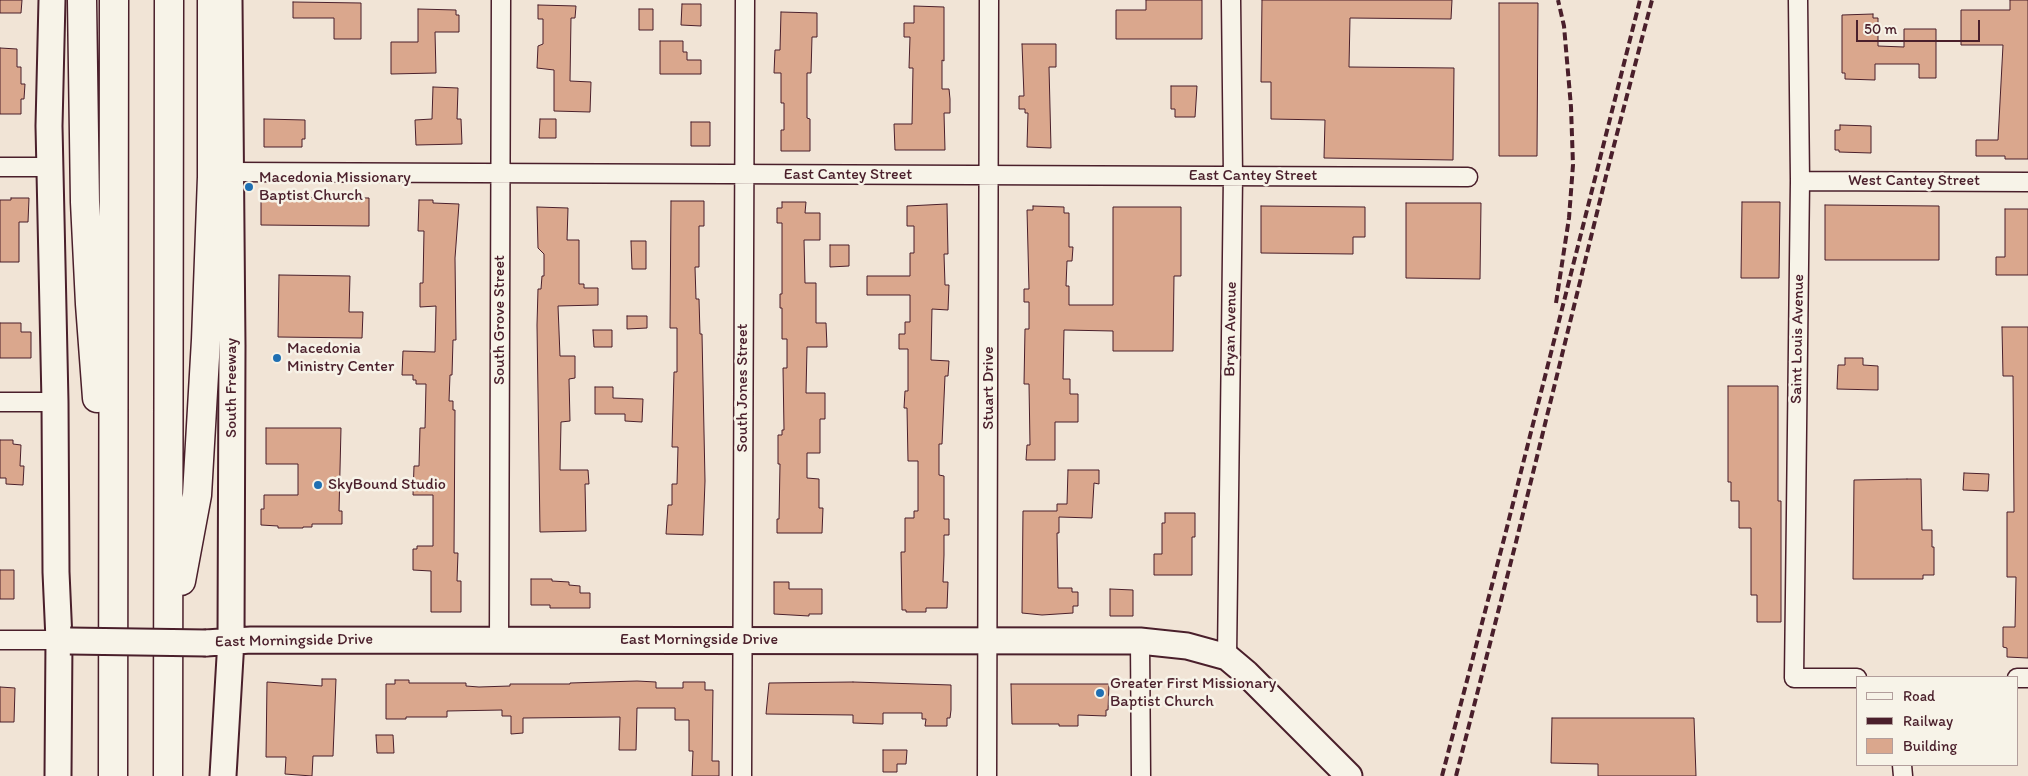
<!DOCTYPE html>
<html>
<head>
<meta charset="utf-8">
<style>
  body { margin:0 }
  #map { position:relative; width:2028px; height:776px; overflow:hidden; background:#f1e4d6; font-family:Itim,sans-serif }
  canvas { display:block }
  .legend { position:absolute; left:1856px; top:676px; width:162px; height:90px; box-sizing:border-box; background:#f7f3e8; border:1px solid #b29e9c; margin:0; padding:6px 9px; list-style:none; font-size:15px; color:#4a1f2b }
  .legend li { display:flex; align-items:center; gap:10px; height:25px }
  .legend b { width:25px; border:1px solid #b29e9c }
  .scale { position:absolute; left:1856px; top:20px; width:124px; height:22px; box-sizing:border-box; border:2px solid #4a1f2b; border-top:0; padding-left:6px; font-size:15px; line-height:18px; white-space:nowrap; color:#4a1f2b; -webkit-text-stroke:4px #f7f3e8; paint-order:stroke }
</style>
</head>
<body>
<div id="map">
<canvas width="2028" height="776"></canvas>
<ul class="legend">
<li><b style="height:6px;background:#f7f3e8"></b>Road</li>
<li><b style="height:6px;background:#4a1f2b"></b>Railway</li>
<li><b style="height:14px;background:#daa78d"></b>Building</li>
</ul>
<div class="scale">50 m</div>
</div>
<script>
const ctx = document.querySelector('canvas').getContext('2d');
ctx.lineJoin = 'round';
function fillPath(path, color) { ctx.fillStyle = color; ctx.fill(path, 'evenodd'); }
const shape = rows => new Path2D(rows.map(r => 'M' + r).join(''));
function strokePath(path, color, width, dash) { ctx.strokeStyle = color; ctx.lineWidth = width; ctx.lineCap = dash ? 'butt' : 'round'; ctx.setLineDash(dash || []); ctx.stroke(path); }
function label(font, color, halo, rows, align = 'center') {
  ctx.font = font + ' Itim,sans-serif'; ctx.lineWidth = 5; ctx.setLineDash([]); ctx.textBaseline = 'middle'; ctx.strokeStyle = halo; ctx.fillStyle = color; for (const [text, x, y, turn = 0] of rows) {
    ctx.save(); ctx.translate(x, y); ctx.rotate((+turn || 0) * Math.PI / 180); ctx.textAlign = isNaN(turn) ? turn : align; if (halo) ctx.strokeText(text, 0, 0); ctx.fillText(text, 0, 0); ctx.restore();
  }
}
const building = shape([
  [0,0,22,0,21,13,0,13,0,0],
  [1146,0,1202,0,1202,39,1116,39,1116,10,1146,10,1146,0],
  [1262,0,1452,0,1451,19,1350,18,1349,67,1454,68,1453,160,1324,158,1325,120,1271,119,1271,82,1261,82,1262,0],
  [2010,0,2028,0,2028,159,2005,159,2005,156,1976,156,1976,140,1998,140,2003,45,1961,45,1961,10,2010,10,2010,0],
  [293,2,361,3,361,39,334,39,334,18,293,18,293,2],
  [1499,3,1538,3,1537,156,1499,156,1499,3],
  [682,4,701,4,701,26,681,25,682,4],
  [538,5,576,6,575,18,571,18,570,81,591,82,590,112,554,111,554,70,537,68,538,46,543,44,543,19,538,19,538,5],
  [914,6,944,7,944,61,942,60,942,89,949,89,950,99,950,113,944,113,945,150,895,150,894,124,912,124,913,68,909,68,910,37,904,37,904,23,914,23,914,6],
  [418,9,456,10,456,15,459,15,459,32,435,32,436,73,391,74,391,42,418,42,418,9],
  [639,9,653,9,653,30,639,30,639,9],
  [781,12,817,13,817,37,812,37,811,73,807,73,807,118,810,119,810,151,781,151,781,130,784,130,784,103,781,103,781,73,774,73,775,50,780,50,781,12],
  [1873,14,1873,18,1878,18,1878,46,1904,47,1904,29,1936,29,1936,78,1919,78,1919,64,1875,64,1875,80,1845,79,1845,73,1842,73,1842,15,1873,14],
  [660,41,683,41,683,52,687,52,687,60,701,60,701,74,660,74,660,41],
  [1022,44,1056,44,1056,67,1049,67,1051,148,1027,147,1028,113,1025,113,1025,109,1019,109,1019,96,1024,96,1022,44],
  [0,48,17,49,17,67,21,67,21,84,25,84,24,99,21,99,21,114,0,114,0,48],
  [1171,86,1197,86,1195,117,1175,117,1175,109,1171,109,1171,86],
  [433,87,458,88,457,119,461,119,462,144,416,145,415,120,432,119,433,87],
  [264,119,305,120,305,139,302,139,302,147,264,147,264,119],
  [540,119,556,119,556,138,539,138,540,119],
  [691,122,710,122,710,146,691,146,691,122],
  [1840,125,1871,126,1871,153,1839,152,1839,150,1835,150,1835,130,1840,130,1840,125],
  [261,197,369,198,369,226,261,225,261,197],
  [11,198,29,198,28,222,19,222,19,262,0,262,0,200,11,200,11,198],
  [419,200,433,200,433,203,459,204,455,258,456,340,453,340,452,375,450,375,449,401,453,401,453,410,455,410,454,553,458,553,457,581,461,581,461,612,431,612,431,571,413,570,413,549,417,549,417,546,433,546,433,495,413,495,414,466,419,466,420,428,425,428,426,384,416,384,416,380,413,380,413,375,402,375,403,351,435,352,436,306,420,307,420,283,423,283,424,231,418,231,419,200],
  [671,201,704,201,704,226,699,226,699,267,695,267,696,299,699,299,700,334,702,334,705,481,703,535,666,534,668,505,672,505,672,484,677,484,678,447,672,447,674,372,677,372,677,328,670,328,671,201],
  [782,202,806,202,805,213,820,213,820,240,804,240,805,283,816,283,816,323,826,323,827,347,807,347,806,393,825,393,825,419,820,419,820,453,807,453,807,478,819,479,819,508,823,508,822,533,777,533,777,519,779,519,780,464,778,464,778,435,782,435,782,430,784,430,783,368,787,368,787,339,782,339,782,308,780,308,780,294,782,294,782,223,777,223,777,208,782,208,782,202],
  [1742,202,1780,202,1779,278,1741,278,1742,202],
  [1406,203,1481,203,1480,279,1406,278,1406,203],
  [947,204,948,254,944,254,945,285,949,285,948,310,932,309,931,360,949,361,948,376,945,376,942,444,939,444,939,475,944,476,944,519,949,519,949,535,944,535,944,555,943,582,948,582,947,608,926,608,926,612,906,612,906,610,902,610,901,552,905,552,905,518,914,518,914,511,918,511,918,461,908,461,907,408,904,408,905,391,908,391,908,349,899,349,899,334,905,334,905,322,910,322,910,295,867,295,867,276,910,276,910,253,914,253,914,226,907,226,907,206,947,204],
  [1825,205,1939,206,1939,260,1825,260,1825,205],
  [1033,206,1064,207,1064,213,1069,213,1069,247,1073,247,1072,261,1067,261,1066,286,1069,286,1069,305,1113,305,1113,207,1181,207,1181,276,1174,276,1173,351,1113,351,1113,331,1064,330,1063,379,1070,379,1070,394,1078,394,1078,422,1055,422,1055,460,1026,460,1027,445,1030,445,1029,384,1024,384,1025,329,1029,329,1029,302,1024,302,1024,289,1029,289,1027,210,1033,210,1033,206],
  [1261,206,1365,207,1365,237,1353,237,1353,254,1261,253,1261,206],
  [537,207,568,208,567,240,579,240,579,284,584,284,584,288,598,288,598,305,558,306,560,356,575,356,575,378,569,379,570,421,561,422,560,470,588,470,589,484,585,484,586,531,540,532,537,325,538,289,541,289,542,276,544,276,544,254,538,248,537,207],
  [2005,209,2028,209,2028,275,1996,275,1996,257,2005,257,2005,209],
  [631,241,646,241,646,269,632,269,631,241],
  [830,245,849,245,849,266,830,267,830,245],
  [279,275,350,276,349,312,363,312,362,338,278,337,279,275],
  [627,316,647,316,647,328,627,329,627,316],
  [0,323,21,323,21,332,31,332,31,358,0,358,0,323],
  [2002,327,2028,327,2028,658,2007,657,2007,648,2003,647,2003,627,2015,627,2016,577,2007,577,2007,512,2014,512,2013,376,2003,376,2002,327],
  [593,330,612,330,612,347,594,347,593,330],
  [1845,358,1863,358,1863,365,1878,366,1878,390,1837,389,1838,365,1845,365,1845,358],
  [1728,386,1778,386,1778,501,1781,501,1781,622,1757,622,1757,595,1751,595,1751,528,1739,528,1739,501,1731,501,1731,482,1728,482,1728,386],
  [595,387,613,387,613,398,643,399,642,422,625,421,625,414,595,414,595,387],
  [266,428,341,428,339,511,342,511,342,524,312,524,312,527,303,527,303,528,278,528,278,526,261,525,261,509,264,509,264,495,298,495,298,464,266,464,266,428],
  [0,440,13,440,13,444,21,445,20,466,24,466,23,485,6,484,6,478,0,478,0,440],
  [1068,470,1099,470,1099,484,1094,483,1092,518,1059,517,1059,533,1057,533,1058,588,1072,588,1072,592,1078,592,1078,606,1073,606,1073,613,1042,615,1022,613,1023,511,1057,511,1057,504,1067,504,1068,470],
  [1964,473,1989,474,1988,491,1963,490,1964,473],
  [1907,479,1921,479,1922,530,1932,530,1932,547,1934,547,1934,575,1923,575,1923,579,1853,579,1854,480,1907,479],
  [1165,513,1195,513,1195,537,1192,537,1192,575,1154,575,1154,554,1162,554,1162,523,1165,523,1165,513],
  [0,570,14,570,14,599,0,599,0,570],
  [531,579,552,579,552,581,569,582,569,585,580,586,580,593,590,593,590,608,550,608,550,605,531,605,531,579],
  [774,582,789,582,789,589,822,589,822,614,809,614,809,616,774,614,774,582],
  [1110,589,1133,590,1133,616,1110,616,1110,589],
  [322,679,336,679,333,756,313,756,312,776,285,774,286,757,266,757,267,682,322,686,322,679],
  [395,680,409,680,409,683,466,683,466,686,479,687,510,686,510,684,570,684,570,683,637,681,656,682,656,688,683,688,683,682,705,682,705,690,713,690,712,761,719,761,719,776,692,776,693,751,689,751,689,720,675,720,675,708,637,708,636,750,619,750,620,717,523,718,523,733,511,734,511,716,502,716,502,710,447,711,447,717,406,717,406,719,386,719,386,684,395,684,395,680],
  [853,682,951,685,951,710,950,718,947,718,947,726,925,726,926,719,922,719,922,713,883,713,883,724,853,723,853,715,766,714,769,683,853,682],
  [1011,684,1109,684,1108,710,1106,710,1106,716,1078,715,1078,726,1059,726,1059,724,1012,724,1011,684],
  [0,687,15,688,14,722,0,722,0,687],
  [1552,718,1694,718,1696,776,1598,776,1598,764,1551,763,1552,718],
  [376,735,393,735,394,753,377,753,376,735],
  [883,750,907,750,906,764,897,764,897,772,883,772,883,750]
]);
const street = shape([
  [1798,0,1800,181,1794,678,1857,678],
  [0,167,50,167],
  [229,172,1468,177],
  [1800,181,2028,182],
  [0,402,55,402],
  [0,640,59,640],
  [499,640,501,0],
  [1140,641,1141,776],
  [1227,657,1233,176,1231,0],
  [2017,678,2028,678],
  [1902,765,1903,776],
  [742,776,745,0],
  [987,776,989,0]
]);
const secondary = shape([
  [52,0,49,126,55,402,56,572,59,640,58,776],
  [206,643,251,640,1140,641,1187,646,1227,657,1246,673,1349,776],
  [223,776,231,640,232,345,229,0]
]);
const highway = shape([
  [82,0,85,202,90,304,97,398],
  [181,581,197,495,206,340,212,177,212,0],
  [113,776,114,0],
  [168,776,169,0]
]);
const rail = shape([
  [1556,303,1569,218,1573,165,1571,107,1564,26,1558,0],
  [1442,776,1504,539,1640,0],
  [1456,776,1516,542,1607,172,1652,0]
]);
const secondaryBridge = shape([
  [70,641,206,643]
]);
const markers = [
  [249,187,5,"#1f6fb2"],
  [277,358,5,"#1f6fb2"],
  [318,485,5,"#1f6fb2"],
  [1100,693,5,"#1f6fb2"]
];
const streetNames = [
  ["East Cantey Street",848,175],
  ["East Cantey Street",1253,176],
  ["West Cantey Street",1914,181],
  ["South Grove Street",500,320,-90],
  ["Bryan Avenue",1231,329,-89],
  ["Saint Louis Avenue",1798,339,-89],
  ["South Freeway",232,388,-90],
  ["South Jones Street",743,388,-90],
  ["Stuart Drive",989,388,-90],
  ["East Morningside Drive",699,640],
  ["East Morningside Drive",294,641,-1]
];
const poiNames = [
  ["Macedonia Missionary",259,178],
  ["Baptist Church",259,196],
  ["Macedonia",287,349],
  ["Ministry Center",287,367],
  ["SkyBound Studio",328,485],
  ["Greater First Missionary",1110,684],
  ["Baptist Church",1110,702]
];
fillPath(building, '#daa78d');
strokePath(building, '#4a1f2b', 1);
strokePath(street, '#4a1f2b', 21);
strokePath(secondary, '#4a1f2b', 29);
strokePath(highway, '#4a1f2b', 31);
strokePath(street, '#f7f3e8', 18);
strokePath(secondary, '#f7f3e8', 25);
strokePath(highway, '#f7f3e8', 28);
strokePath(rail, '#4a1f2b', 4, [8, 4]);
strokePath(secondaryBridge, '#4a1f2b', 29, []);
strokePath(secondaryBridge, '#f7f3e8', 25);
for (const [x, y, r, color] of markers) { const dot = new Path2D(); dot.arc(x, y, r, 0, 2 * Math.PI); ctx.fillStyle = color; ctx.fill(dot); strokePath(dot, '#f7f3e8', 2); }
label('16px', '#4a1f2b', '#f7f3e8', streetNames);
label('16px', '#4a1f2b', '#f7f3e8', poiNames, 'left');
</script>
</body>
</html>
